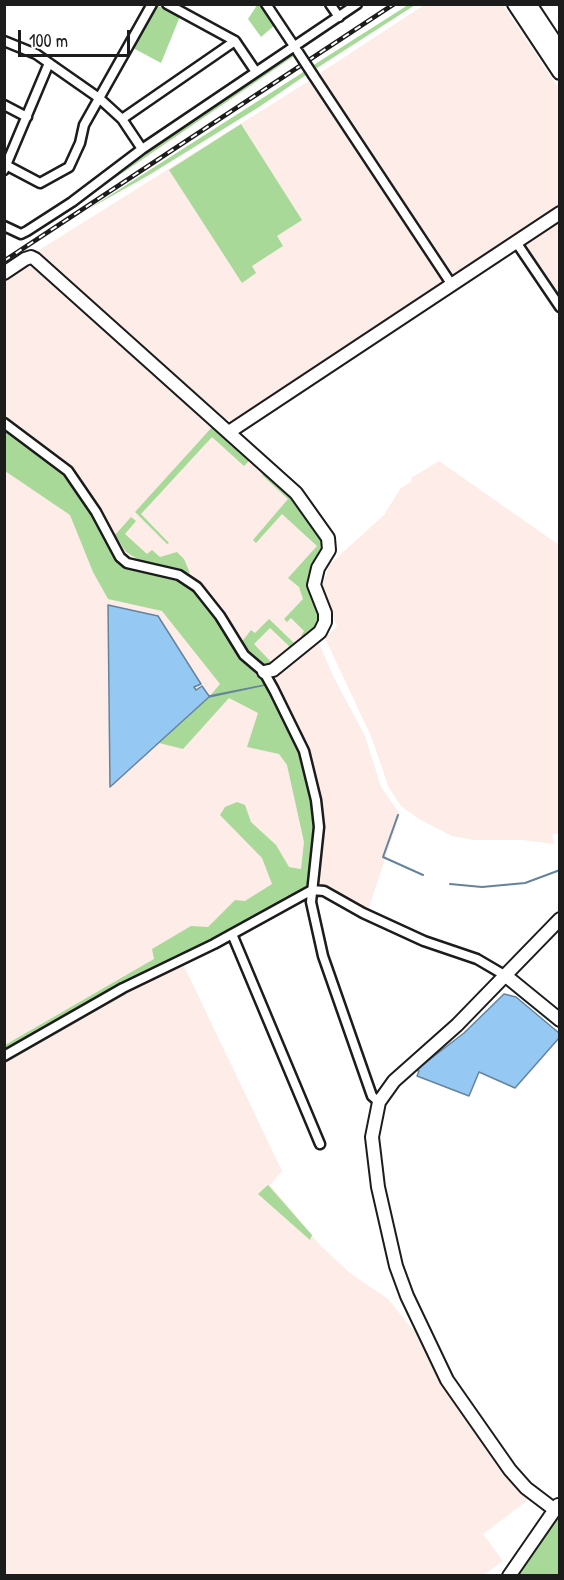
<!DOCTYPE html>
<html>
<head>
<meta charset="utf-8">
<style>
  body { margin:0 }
  #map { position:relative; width:564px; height:1580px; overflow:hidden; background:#fff; font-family:"Patrick Hand",sans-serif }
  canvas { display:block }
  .frame { position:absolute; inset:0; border:6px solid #1c1c1c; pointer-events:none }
  .scale { position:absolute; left:18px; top:30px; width:112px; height:27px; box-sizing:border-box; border:3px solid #1c1c1c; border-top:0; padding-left:8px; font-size:18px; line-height:21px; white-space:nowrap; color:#1c1c1c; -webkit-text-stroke:4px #fff; paint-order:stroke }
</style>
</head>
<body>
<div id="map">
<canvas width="564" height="1580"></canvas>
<div class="frame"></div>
<div class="scale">100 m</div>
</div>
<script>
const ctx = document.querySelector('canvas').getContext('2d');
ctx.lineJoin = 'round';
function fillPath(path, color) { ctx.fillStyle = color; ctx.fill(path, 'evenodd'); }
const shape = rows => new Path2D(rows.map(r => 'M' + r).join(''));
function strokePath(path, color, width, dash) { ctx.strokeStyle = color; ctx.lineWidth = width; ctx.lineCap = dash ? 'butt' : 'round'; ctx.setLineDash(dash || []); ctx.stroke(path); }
const built = shape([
  [424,5,503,5,559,89,559,207,454,277,451,276,317,75],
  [312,79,445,280,444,284,235,421,225,419,36,252],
  [559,219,559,299,524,246,524,242],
  [29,263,292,496,324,542,308,586,320,617,317,629,271,665,246,651,225,618,196,580,179,571,141,564,123,552,60,460,5,418,4,279],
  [4,428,65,474,121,565,223,628,240,657,270,689,301,752,307,886,211,940,105,994,4,1053],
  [439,461,559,545,560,833,552,834,554,844,522,840,474,840,452,836,419,819,401,806,389,788,371,736,325,638,337,626,321,588,330,564,384,515,400,489,412,481,411,478],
  [318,641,334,678,365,736,381,787,400,814,368,910,318,884,317,787,308,752,271,678],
  [183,964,282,1171,270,1185,321,1246,350,1273,388,1299,412,1329,419,1332,446,1390,528,1500,483,1534,503,1561,482,1576,5,1575,4,1063,106,1004]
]);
const green = shape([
  [155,5,181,14,161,63,133,48],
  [257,5,263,5,275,25,261,37,248,19],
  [408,5,415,5,317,68,312,66],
  [291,53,294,56,96,191,137,157],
  [305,71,306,75,259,107,149,175,87,210],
  [241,124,302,220,277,236,283,246,252,266,256,273,242,283,169,170],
  [213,426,251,459,244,466,212,437,141,514,169,543,167,544,135,512],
  [4,428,65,474,97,522,121,565,176,577,195,591,207,606,240,657,270,689,301,752,315,826,310,882,307,886,211,940,105,994,5,1053,5,1045,154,959,152,949,191,926,208,927,235,900,245,901,272,884,262,858,220,815,225,807,237,802,245,805,251,822,276,845,289,867,301,869,304,842,287,765,279,754,247,747,258,713,229,698,183,749,159,743,209,697,220,684,162,611,108,599,93,572,70,515,5,471],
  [265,472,292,496,324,542,323,553,308,586,320,617,317,629,306,638,301,636,304,631,291,618,287,622,284,619,303,599,299,587,288,578,317,546,282,514,256,543,253,540,288,499,262,475],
  [131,517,136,521,125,534,147,554,152,550,160,557,177,552,184,559,190,573,141,561,126,552,115,535],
  [269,619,294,643,290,647,270,628,254,644,273,664,260,665,241,643,251,630,255,633],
  [268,1185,312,1235,310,1240,258,1194],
  [559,1514,559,1575,516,1575]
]);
const water = shape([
  [108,605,158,616,201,684,194,687,196,690,202,686,209,696,265,685,209,697,110,787,108,605],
  [504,994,516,997,559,1033,559,1038,515,1088,479,1072,469,1096,417,1076,419,1071,416,1070,464,1033,504,994]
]);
const stream = shape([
  [398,815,383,857,423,875],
  [450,884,482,887,525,883,560,870]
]);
const street = shape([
  [167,4,235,41,256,72],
  [266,4,296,49],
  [330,4,339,17],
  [4,41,36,54,99,98,122,119,142,149],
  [313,75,452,285],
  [4,105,27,117],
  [122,119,235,41],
  [4,164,40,183,69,167,80,143,84,125,152,4],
  [4,170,49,63],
  [4,226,21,234,27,231,72,202,142,149,357,4],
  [516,242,560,307],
  [4,423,68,471,96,512,120,557,127,563,179,575,197,587,220,616,244,655,264,672,274,690,304,751,316,800,319,827,311,902,323,956,372,1096,379,1102],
  [232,934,320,1144],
  [4,1056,123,988,214,944,312,890,324,891,363,913,424,941,477,959,506,976]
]);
const secondary = shape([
  [4,273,25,259,31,257,35,259,296,493,328,538,329,550,318,568,314,585,325,613,325,622,320,632,273,670,264,672],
  [229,432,560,213],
  [506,976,560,1020],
  [555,1510,526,1488,510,1470,447,1380,407,1296,396,1266,378,1187,372,1137,379,1102,394,1081,457,1025,560,919],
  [509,1576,558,1505]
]);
const primary = shape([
  [515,4,560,72],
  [529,4,560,51]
]);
const rail = shape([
  [4,261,394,4]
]);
const streetBridge = shape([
  [298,52,313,75]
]);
fillPath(built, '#fdece8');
fillPath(green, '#a9d999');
fillPath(water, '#95c8f2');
strokePath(water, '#65839c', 1.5);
strokePath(stream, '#65839c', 2);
strokePath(street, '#1c1c1c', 13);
strokePath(secondary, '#1c1c1c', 16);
strokePath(primary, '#1c1c1c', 18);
strokePath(street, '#fff', 8);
strokePath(secondary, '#fff', 12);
strokePath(primary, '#fff', 14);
strokePath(rail, '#1c1c1c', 4.5);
strokePath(rail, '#fff', 2, [7]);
strokePath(streetBridge, '#1c1c1c', 13, []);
strokePath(streetBridge, '#fff', 8);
</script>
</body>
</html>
